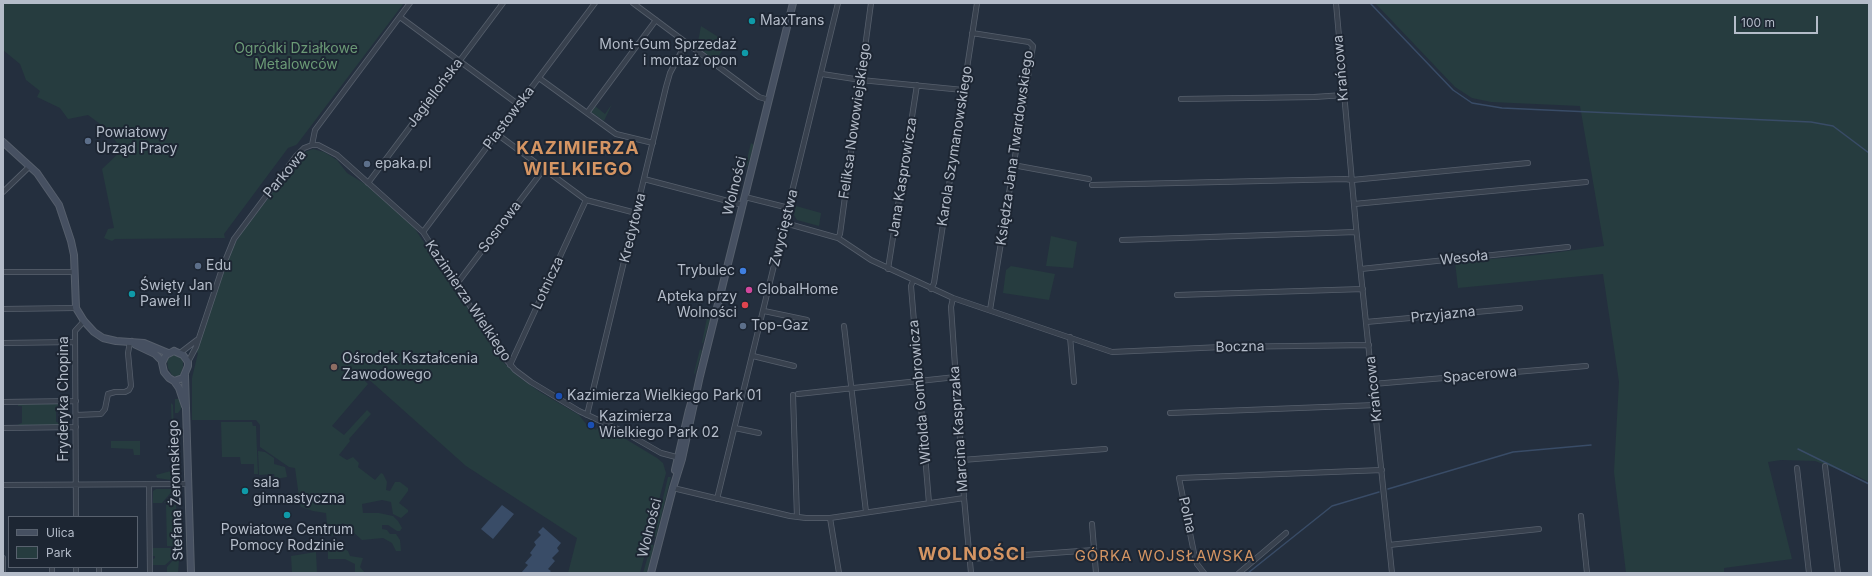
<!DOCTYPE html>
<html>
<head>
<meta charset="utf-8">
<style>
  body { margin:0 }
  #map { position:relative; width:1872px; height:576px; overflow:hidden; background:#242f3e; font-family:Inter,sans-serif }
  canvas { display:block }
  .frame { position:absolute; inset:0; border:4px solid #b4bcc9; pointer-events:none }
  .legend { position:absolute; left:8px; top:516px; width:130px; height:52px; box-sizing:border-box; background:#1d2633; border:1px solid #59626f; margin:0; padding:5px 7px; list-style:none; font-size:12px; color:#b4bcc9 }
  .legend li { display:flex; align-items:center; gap:8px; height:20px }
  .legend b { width:20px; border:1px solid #59626f }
  .scale { position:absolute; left:1734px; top:16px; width:84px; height:18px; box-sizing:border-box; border:2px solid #b4bcc9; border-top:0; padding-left:5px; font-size:12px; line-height:14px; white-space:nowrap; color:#b4bcc9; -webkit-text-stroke:3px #1d2633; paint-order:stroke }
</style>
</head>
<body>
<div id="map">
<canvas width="1872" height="576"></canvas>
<div class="frame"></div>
<ul class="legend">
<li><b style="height:5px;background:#465061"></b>Ulica</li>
<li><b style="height:11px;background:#263c3f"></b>Park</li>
</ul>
<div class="scale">100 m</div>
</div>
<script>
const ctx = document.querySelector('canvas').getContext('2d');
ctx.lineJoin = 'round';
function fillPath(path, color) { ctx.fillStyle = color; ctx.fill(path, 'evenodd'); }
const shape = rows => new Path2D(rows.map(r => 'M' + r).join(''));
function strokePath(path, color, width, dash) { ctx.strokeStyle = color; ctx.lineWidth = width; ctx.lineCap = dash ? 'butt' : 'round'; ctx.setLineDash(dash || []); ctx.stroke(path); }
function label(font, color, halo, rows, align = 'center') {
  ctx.font = font + ' Inter,sans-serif'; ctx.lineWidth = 4; ctx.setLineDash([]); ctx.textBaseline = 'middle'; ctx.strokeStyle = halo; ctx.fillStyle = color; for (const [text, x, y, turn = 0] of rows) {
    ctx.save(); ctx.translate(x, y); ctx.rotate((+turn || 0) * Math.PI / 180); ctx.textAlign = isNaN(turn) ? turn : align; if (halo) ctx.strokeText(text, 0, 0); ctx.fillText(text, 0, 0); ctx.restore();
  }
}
const green = shape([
  [3,3,404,3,298,143,296,145,288,148,224,234,225,238,115,239,112,241,104,238,108,229,114,228,102,169,122,150,107,129,88,115,68,119,60,108,37,97,40,91,26,80,20,64,3,50],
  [1375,3,1869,3,1869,482,1857,476,1815,461,1781,460,1768,462,1792,559,1724,568,1724,573,1626,573,1614,472,1619,382,1603,274,1458,288,1455,262,1537,255,1604,246,1580,106,1491,102,1472,98,1455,87],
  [701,26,723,40,722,42,726,44,716,61,697,47],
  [612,104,604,121,591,112,595,106,605,114],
  [751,143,754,145,747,167,745,167],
  [313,149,324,152,337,160,347,173,365,184,413,226,505,364,520,378,540,392,579,415,587,425,596,430,597,428,606,429,619,435,657,458,663,463,666,473,640,573,568,573,577,538,466,466,365,376,363,379,368,384,332,426,344,435,367,410,371,414,349,439,350,441,339,455,347,460,353,457,359,463,358,467,375,480,381,473,383,474,387,482,386,490,390,491,395,482,400,482,408,488,408,491,399,503,408,510,408,512,401,518,393,514,391,502,382,500,362,504,363,513,379,513,393,516,398,521,402,528,400,531,397,531,388,525,382,525,382,529,387,530,390,534,396,534,400,540,401,551,396,551,392,543,383,538,362,540,343,523,341,524,346,534,328,536,326,513,313,511,301,507,300,504,295,468,289,467,260,447,260,425,256,420,192,420,192,378,198,353,196,351,231,250,241,234,298,159,305,152],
  [796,206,821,213,819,226,797,220,794,215],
  [1051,236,1077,242,1073,268,1046,266],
  [1011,266,1055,274,1049,300,1003,293,1006,270],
  [707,318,710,320,703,343,702,343],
  [700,349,702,351,695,374,694,373],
  [174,355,181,358,183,362,183,367,180,376,177,377,172,375,168,368,167,358],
  [175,399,180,399,181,409,178,413,175,413],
  [59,403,60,406,56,407,56,422,60,423,59,426,17,425,22,423,22,406,18,406,18,404],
  [171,403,173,405,174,433,172,433],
  [221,422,252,422,253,426,256,426,258,474,254,474,254,464,241,464,240,457,222,457],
  [172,434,174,434,175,457,178,462,174,462,174,467,177,467,173,469],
  [111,441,140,441,140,455,134,455,133,449,111,448],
  [258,451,265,452,274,458,274,464,285,467,287,477,275,479,274,474,259,475],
  [177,469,181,469,181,475,178,479,174,480,173,470],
  [171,471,171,480,157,478,156,475],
  [668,477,671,477,656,537,654,536],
  [156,489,171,489,173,490,162,503,153,503,153,491],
  [175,492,176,503,164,503,173,493],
  [166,505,176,505,179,546,167,546],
  [328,545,341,547,348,551,350,556,363,558,360,567,365,573,355,573,355,564,345,559,328,559],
  [651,545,654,545,647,573,643,573],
  [153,548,171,548,172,559,165,565,153,565,153,559,155,558,155,556,153,556],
  [316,552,317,573,292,573,291,556],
  [174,559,179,560,178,573,167,573,167,567]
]);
const water = shape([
  [502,505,514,514,493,539,481,529],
  [543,527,561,543,557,548,559,551,552,558,555,561,548,569,551,571,549,573,521,573,528,565,525,563,532,555,530,553,536,545,534,542,541,535,538,532]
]);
const stream = shape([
  [1370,3,1453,90,1472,103,1502,108,1811,122,1833,126,1869,153],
  [1798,449,1869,484],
  [1388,489,1513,452,1591,445],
  [1248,573,1332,506,1379,492]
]);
const street = shape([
  [633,3,759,97,769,100],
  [1336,3,1356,227,1392,573],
  [400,17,519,105],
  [972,33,1029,42,1033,46,990,310],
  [822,74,861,80,963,90],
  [539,78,616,134,653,143],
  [1181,99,1314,97,1344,95],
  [587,113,656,20],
  [497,134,586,200,636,213],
  [312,145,315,130,410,3],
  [1013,165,1089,179],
  [644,179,743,205],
  [368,183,503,3],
  [1092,185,1345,179,1352,180,1528,163],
  [3,192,30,166],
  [745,197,789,208],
  [1354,204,1586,182],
  [785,223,838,238,871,260,953,298,1112,352,1222,347,1369,345],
  [423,232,595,3],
  [838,238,840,234,871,3],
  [1122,240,1356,232],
  [888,269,917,85],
  [1361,269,1568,247],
  [3,272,74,272],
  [913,281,911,286,929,503],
  [456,285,544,169],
  [931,289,934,283,977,3],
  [1177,295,1363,289],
  [953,298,951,307,964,498,971,573],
  [3,309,76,308],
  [764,311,807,320],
  [1366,322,1520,308],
  [844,326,866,512],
  [1070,337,1074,382],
  [3,343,75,342],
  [180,353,197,340],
  [753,356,794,366],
  [188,362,196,347,223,266,234,239,296,156,304,148,312,145,318,145,337,155,423,232,498,350,515,370,531,382,579,411,626,433,661,453,680,458],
  [510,365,586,200],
  [1373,384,1586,366],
  [798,394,956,377],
  [793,395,797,517],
  [3,402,76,401],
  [1170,413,1376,405],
  [76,415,101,414,105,409,108,394,115,392,125,392,129,390,131,386,128,353,130,342],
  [587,415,666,87,670,73,686,43],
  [3,428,76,427],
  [735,428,759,433],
  [962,460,1105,449],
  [1825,466,1838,573],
  [1797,468,1809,573],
  [3,485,187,484],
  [149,485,150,573],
  [673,488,790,516,806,518,830,518,964,498],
  [717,499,838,3],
  [1581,516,1587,573],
  [76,517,75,331,84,321],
  [830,518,839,573],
  [1092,524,1096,573],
  [1389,545,1539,529],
  [3,558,3,573],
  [970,559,1094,550],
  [52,567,52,573],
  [76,567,76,573],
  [99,567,99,573],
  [1204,573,1197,564,1194,553,1179,478,1382,470],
  [1239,573,1286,533]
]);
const secondary = shape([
  [3,142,37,173,59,205,71,241,74,255,76,308,84,321,94,332,103,338,116,341,144,343,168,353],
  [132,342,136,345,155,354,162,361],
  [174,351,183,355,188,362,188,366,183,378,174,381,169,378,164,372,162,363,166,355,174,351],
  [185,375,191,573],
  [174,381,179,388,185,406],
  [675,470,689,410,693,396],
  [651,573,673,488,682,459,700,376,793,3]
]);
const markers = [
  [752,21,4,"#0f9aa8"],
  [745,53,4,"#0f9aa8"],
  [88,141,4,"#5c6f8a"],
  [367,164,4,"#5c6f8a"],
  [198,266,4,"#5c6f8a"],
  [743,271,4,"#3f7fe0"],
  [749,290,4,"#d1479c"],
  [132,294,4,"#0f9aa8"],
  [745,305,4,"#e0444e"],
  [743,326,4,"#5c6f8a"],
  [334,367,4,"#8d6e63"],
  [559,396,4,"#1a4fb4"],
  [591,425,4,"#1a4fb4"],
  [245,491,4,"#0f9aa8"],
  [287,515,4,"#0f9aa8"]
];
const poiNames = [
  ["MaxTrans",760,21],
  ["Mont-Gum Sprzedaż",737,45,"right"],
  ["i montaż opon",737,61,"right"],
  ["Powiatowy",96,133],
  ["Urząd Pracy",96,149],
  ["epaka.pl",375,164],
  ["Edu",206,266],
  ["Trybulec",735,271,"right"],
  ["Święty Jan",140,286],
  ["Paweł II",140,302],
  ["GlobalHome",757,290],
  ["Apteka przy",737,297,"right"],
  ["Wolności",737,313,"right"],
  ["Top-Gaz",751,326],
  ["Ośrodek Kształcenia",342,359],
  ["Zawodowego",342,375],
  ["Kazimierza Wielkiego Park 01",567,396],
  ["Kazimierza",599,417],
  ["Wielkiego Park 02",599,433],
  ["sala",253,483],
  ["gimnastyczna",253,499],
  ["Powiatowe Centrum",287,530,"center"],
  ["Pomocy Rodzinie",287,546,"center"]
];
const parkNames = [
  ["Ogródki Działkowe",296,49],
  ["Metalowców",296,65]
];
const streetNames = [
  ["Krańcowa",1341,68,-95],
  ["Jagiellońska",435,93,-53],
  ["Piastowska",509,118,-53],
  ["Feliksa Nowowiejskiego",855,121,-82],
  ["Karola Szymanowskiego",955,146,-81],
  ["Księdza Jana Twardowskiego",1015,148,-82],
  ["Parkowa",285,174,-50],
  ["Jana Kasprowicza",903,177,-81],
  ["Wolności",735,186,-76],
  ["Sosnowa",500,227,-53],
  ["Kredytowa",633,228,-76],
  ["Zwycięstwa",784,228,-76],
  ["Wesoła",1464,258,-6],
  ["Lotnicza",548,283,-65],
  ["Kazimierza Wielkiego",468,301,56],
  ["Przyjazna",1443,315,-6],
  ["Boczna",1240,347,-1],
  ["Spacerowa",1480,375,-5],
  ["Krańcowa",1374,389,-96],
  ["Witolda Gombrowicza",920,392,-95],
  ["Fryderyka Chopina",64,399,-90],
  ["Marcina Kasprzaka",959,429,-94],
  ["Stefana Żeromskiego",176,490,-92],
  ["Polna",1187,515,77],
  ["Wolności",650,528,-76]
];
const neighbourhoodNames = [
  ["GÓRKA WOJSŁAWSKA",1165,556]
];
const districtNames = [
  ["KAZIMIERZA",578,149],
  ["WIELKIEGO",578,170],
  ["WOLNOŚCI",972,555]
];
fillPath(green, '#263c3f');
fillPath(water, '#394c67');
strokePath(stream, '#394c67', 1.5);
strokePath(street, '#565f6c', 6);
strokePath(secondary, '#565f6c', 8);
strokePath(street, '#38414e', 4.5);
strokePath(secondary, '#465061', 6);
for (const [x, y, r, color] of markers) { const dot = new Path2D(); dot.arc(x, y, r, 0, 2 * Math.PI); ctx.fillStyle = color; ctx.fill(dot); strokePath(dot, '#1d2633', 1.5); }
label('14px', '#b4bcc9', '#1d2633', poiNames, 'left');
label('14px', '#6b9a76', '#1d2633', parkNames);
label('14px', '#b4bcc9', '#1d2633', streetNames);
ctx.letterSpacing = '1px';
label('15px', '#d59563', '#1d2633', neighbourhoodNames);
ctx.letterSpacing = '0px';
ctx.letterSpacing = '1px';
label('bold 18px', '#d59563', '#1d2633', districtNames);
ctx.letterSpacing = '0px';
</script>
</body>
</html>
